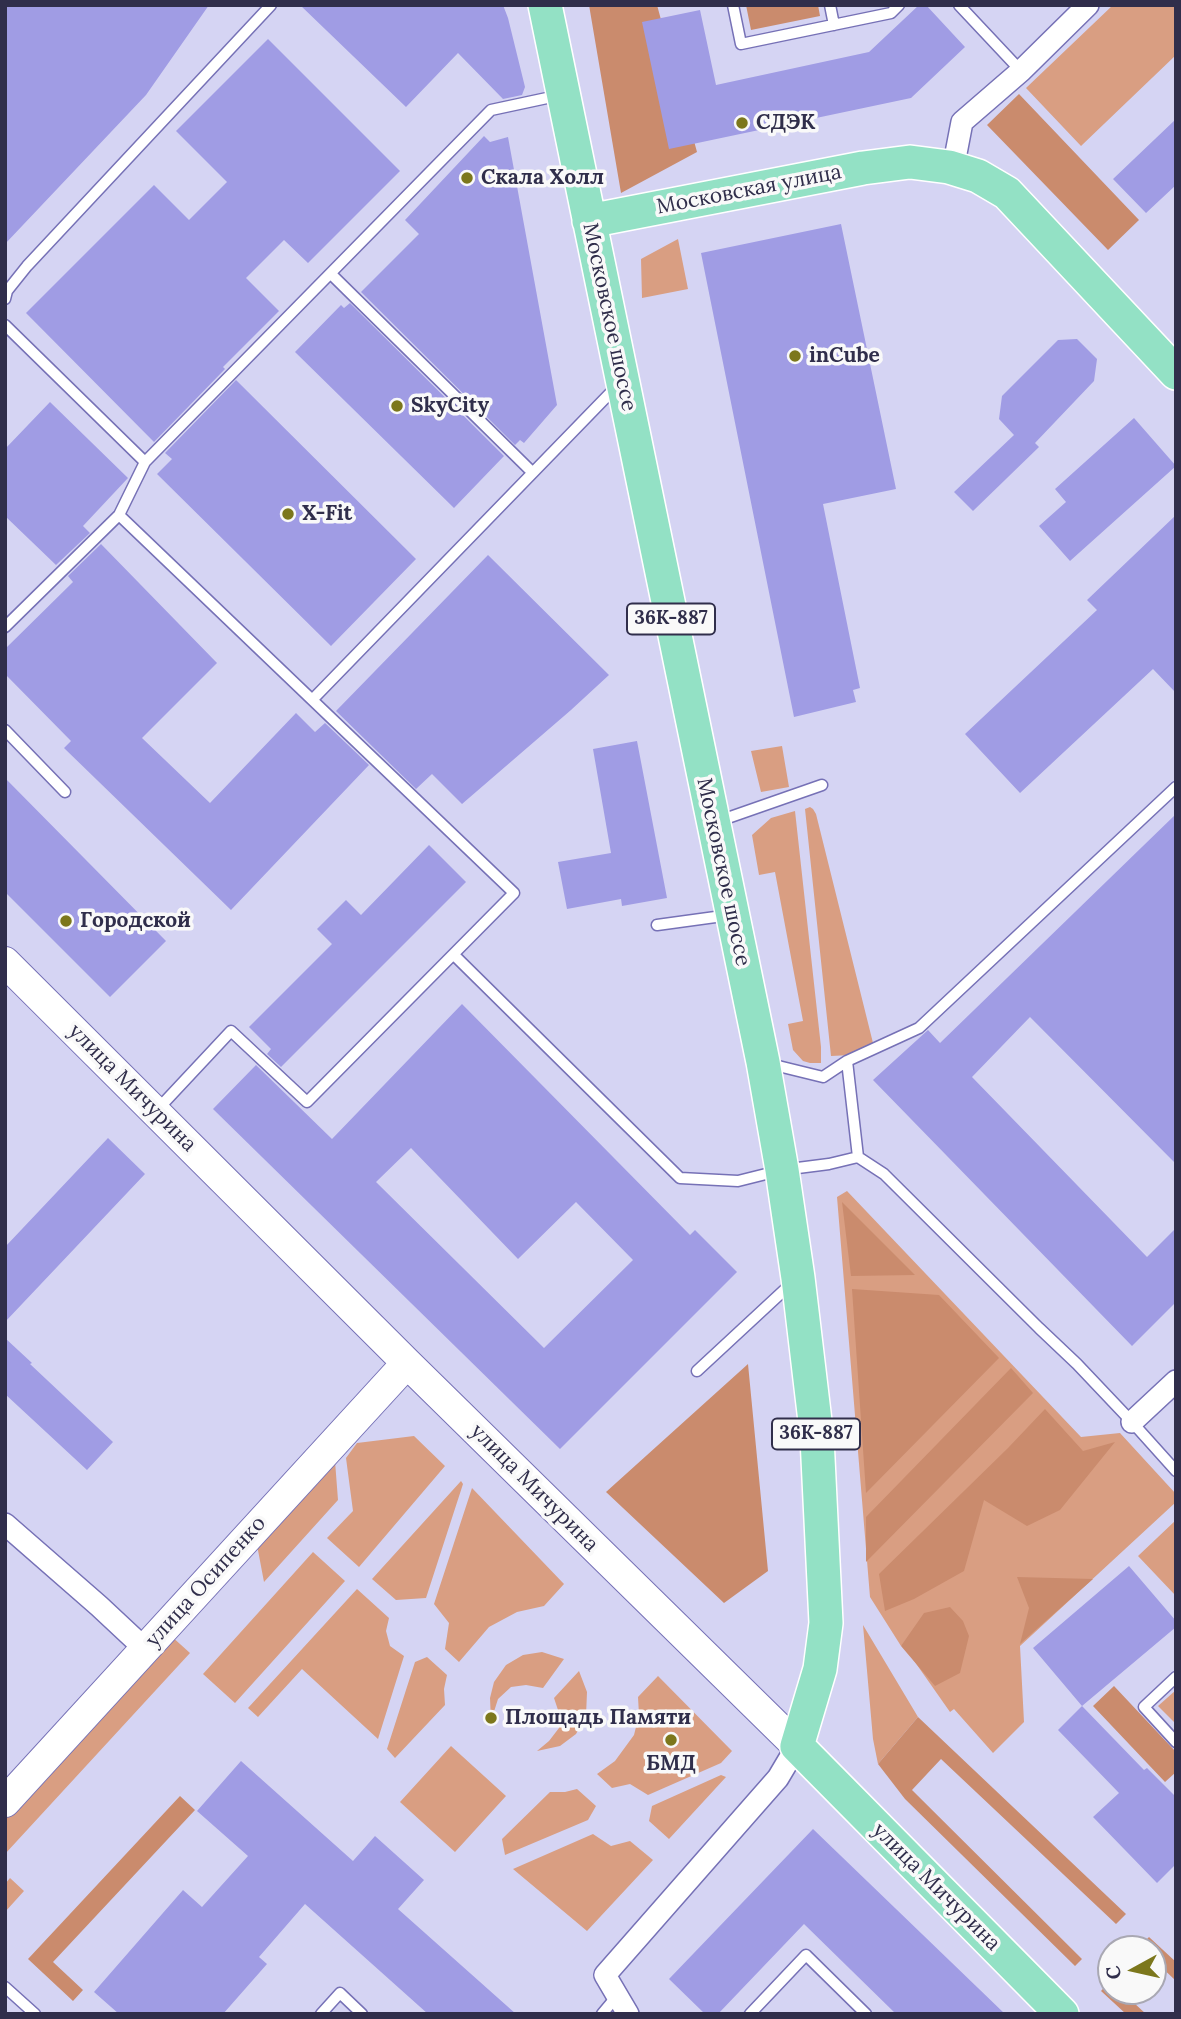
<!DOCTYPE html>
<html>
<head>
<meta charset="utf-8">
<style>
  body { margin:0 }
  #map { position:relative; width:1181px; height:2019px; overflow:hidden; background:#d5d4f3; font-family:Lora,serif }
  canvas { display:block }
  .frame { position:absolute; inset:0; border:7px solid #302e4b; pointer-events:none }
  .north { position:absolute; left:1097px; top:1935px; width:70px; height:70px; box-sizing:border-box; background:#f9f9f9; border:2px solid #a9a8b3; border-radius:50%; rotate:262deg; font-size:19px; font-weight:700; line-height:28px; text-align:center; color:#302e4b }
  .north::after { content:''; display:block; margin:auto; width:24px; height:32px; background:#7c771c; clip-path:polygon(50% 0,100% 100%,50% 72%,0 100%) }
</style>
</head>
<body>
<div id="map">
<canvas width="1181" height="2019"></canvas>
<div class="frame"></div>
<div class="north">С</div>
</div>
<script>
const ctx = document.querySelector('canvas').getContext('2d');
ctx.lineJoin = 'round';
function fillPath(path, color) { ctx.fillStyle = color; ctx.fill(path, 'evenodd'); }
const shape = rows => new Path2D(rows.map(r => 'M' + r).join(''));
function strokePath(path, color, width, dash) { ctx.strokeStyle = color; ctx.lineWidth = width; ctx.lineCap = dash ? 'butt' : 'round'; ctx.setLineDash(dash || []); ctx.stroke(path); }
function label(font, color, halo, rows, align = 'center') {
  ctx.font = font + ' Lora,serif'; ctx.lineWidth = 7; ctx.setLineDash([]); ctx.textBaseline = 'middle'; ctx.strokeStyle = halo; ctx.fillStyle = color; for (const [text, x, y, turn = 0] of rows) {
    ctx.save(); ctx.translate(x, y); ctx.rotate((+turn || 0) * Math.PI / 180); ctx.textAlign = isNaN(turn) ? turn : align; if (halo) ctx.strokeText(text, 0, 0); ctx.fillText(text, 0, 0); ctx.restore();
  }
}
const green = shape([
  [1113,5,1176,5,1176,55,1081,146,1026,88],
  [678,239,688,289,642,298,641,259],
  [782,746,789,787,761,792,751,751],
  [810,807,813,809,816,814,873,1043,851,1055,831,1056,805,809],
  [795,811,821,1047,821,1063,810,1063,803,1061,793,1050,788,1024,803,1021,775,872,759,875,752,835,771,818],
  [847,1191,1081,1437,1120,1433,1176,1494,1176,1502,1020,1646,1024,1722,993,1753,954,1709,950,1712,903,1645,901,1646,870,1597,837,1197],
  [414,1436,445,1466,359,1567,327,1538,353,1511,346,1458,357,1443],
  [335,1461,338,1500,264,1582,257,1545],
  [461,1481,463,1484,426,1598,396,1600,372,1579],
  [472,1488,564,1584,544,1606,517,1612,489,1627,459,1662,445,1649,449,1623,434,1604],
  [1176,1520,1176,1594,1175,1595,1138,1556],
  [313,1552,345,1581,235,1703,203,1674],
  [357,1589,389,1618,386,1631,390,1646,404,1656,378,1739,302,1669,258,1717,248,1708],
  [863,1625,918,1717,878,1764,873,1739],
  [170,1635,190,1653,5,1854,5,1814],
  [542,1652,564,1659,543,1688,526,1685,511,1687,498,1699,491,1721,490,1698,494,1682,506,1665,523,1655],
  [427,1657,447,1675,444,1689,445,1705,395,1758,387,1749,415,1662],
  [579,1671,587,1692,586,1716,576,1734,560,1746,537,1751,549,1741,559,1728,559,1713,554,1698],
  [658,1676,732,1751,721,1763,648,1795,630,1784,612,1788,597,1774,615,1761,634,1735,639,1715,638,1697],
  [1176,1690,1176,1724,1158,1706],
  [451,1746,506,1796,455,1852,400,1802],
  [721,1775,726,1777,669,1839,649,1821,652,1806],
  [577,1789,596,1806,588,1820,505,1855,502,1839,550,1792,565,1792],
  [593,1834,611,1846,630,1841,653,1860,587,1931,513,1869],
  [10,1878,24,1891,5,1912,5,1884]
]);
const forest = shape([
  [589,5,657,5,697,152,621,193],
  [746,5,818,5,820,16,751,30],
  [1019,94,1139,220,1108,250,987,125],
  [842,1202,915,1275,851,1276],
  [852,1289,939,1295,999,1358,866,1493],
  [748,1364,768,1571,724,1603,606,1492],
  [1011,1368,1033,1393,866,1562,866,1517],
  [1045,1409,1083,1451,1115,1442,1060,1510,1027,1526,984,1500,964,1571,914,1599,885,1611,879,1574,1008,1448],
  [1017,1577,1093,1579,1020,1644,1029,1608],
  [950,1607,963,1621,969,1636,960,1673,935,1686,901,1646,924,1613],
  [1114,1686,1176,1752,1176,1772,1165,1782,1093,1706],
  [918,1717,1126,1914,1116,1924,941,1759,912,1790,1082,1959,1075,1966,905,1799,878,1764],
  [180,1796,195,1810,53,1962,83,1990,73,2001,28,1959],
  [1149,1937,1176,1962,1176,1981,1153,1959,1153,1949,1142,1949,1140,1946],
  [1110,1981,1111,1991,1121,1991,1146,2014,1126,2014,1101,1991]
]);
const building = shape([
  [5,5,209,5,146,95,5,244],
  [300,5,503,5,508,18,525,87,522,95,503,99,458,53,406,107],
  [919,5,926,5,965,47,911,98,669,149,642,22,700,10,716,85,869,52],
  [268,39,400,171,308,263,284,240,246,278,279,311,223,367,225,369,154,442,26,313,154,185,189,220,227,182,176,131],
  [1176,119,1176,185,1146,213,1113,179],
  [484,136,490,142,508,137,557,405,524,443,520,440,515,445,361,292,419,234,405,220],
  [841,224,896,489,823,504,860,688,853,690,856,702,794,717,701,253],
  [350,303,504,456,454,508,295,352,341,305,344,308],
  [1077,339,1097,359,1094,381,1035,443,1039,447,973,511,954,492,1014,435,999,419,1002,396,1058,340],
  [236,380,416,559,331,646,157,474,172,459,165,453],
  [50,402,128,478,83,526,90,533,56,565,5,516,5,449],
  [1134,418,1176,466,1070,561,1039,526,1066,502,1055,489],
  [1176,515,1176,693,1153,669,1020,793,965,734,1097,610,1087,600],
  [101,544,217,663,142,738,210,803,296,713,315,732,325,723,369,765,231,910,64,748,71,741,5,674,5,649,73,582,68,576],
  [488,555,609,675,571,710,462,804,432,774,416,789,336,711],
  [637,741,667,898,622,906,621,899,567,909,558,862,611,853,593,749],
  [5,778,166,941,110,997,5,892],
  [1176,814,1176,1164,1030,1017,972,1077,1147,1257,1176,1228,1176,1302,1132,1346,873,1080,928,1030,940,1043],
  [429,845,466,882,281,1067,267,1054,271,1049,249,1027,332,944,317,929,346,900,361,915],
  [462,1004,690,1235,695,1230,737,1272,560,1449,213,1109,256,1065,332,1139],
  [411,1148,518,1259,576,1202,633,1260,544,1348,376,1182],
  [108,1138,145,1174,5,1322,5,1247],
  [5,1338,32,1363,30,1364,113,1442,87,1470,5,1394],
  [1129,1566,1176,1621,1176,1627,1082,1706,1033,1648],
  [1082,1706,1144,1770,1147,1768,1176,1797,1176,1864,1157,1883,1093,1817,1119,1793,1058,1730],
  [241,1761,353,1861,375,1836,424,1880,398,1909,516,2014,428,2014,305,1904,259,1957,267,1964,223,2014,119,2014,94,1992,183,1890,202,1907,248,1856,197,1811],
  [813,1829,1005,2014,896,2014,804,1924,718,2014,705,2014,669,1979]
]);
const lane = shape([
  [733,5,741,44,891,13,899,5],
  [830,5,834,25],
  [959,5,1021,71],
  [331,274,532,472],
  [5,299,7,291,27,266,271,5],
  [5,325,145,462,119,515,514,893,307,1102,231,1031,158,1109],
  [145,462,491,110,561,95],
  [5,627,119,515],
  [313,699,618,385],
  [5,730,65,792],
  [716,822,822,785],
  [657,925,730,915],
  [454,955,680,1178,738,1181,782,1170,829,1164,858,1157,884,1174,1039,1328,1077,1364,1132,1422,1176,1471],
  [847,1061,858,1157],
  [770,1064,823,1077,847,1061,919,1028,1176,787],
  [697,1371,793,1282],
  [1176,1677,1144,1707,1176,1742],
  [5,1987,35,2014],
  [321,2014,340,1993,362,2014],
  [602,2014,617,1996],
  [750,2014,806,1955,866,2014]
]);
const street = shape([
  [953,169,962,122,1021,71,1088,5],
  [1132,1422,1176,1381],
  [5,1524,99,1606,145,1649],
  [628,2014,605,1975,778,1778,797,1746]
]);
const secondary = shape([
  [5,962,407,1363,797,1746],
  [5,1802,407,1363]
]);
const primary = shape([
  [545,5,763,1062,782,1170,798,1278,817,1438,826,1623,820,1669,797,1746,1062,2014],
  [589,221,863,168,910,162,949,167,978,176,1007,193,1176,373]
]);
const markers = [
  [742,123,7,"#7c771c"],
  [467,178,7,"#7c771c"],
  [795,356,7,"#7c771c"],
  [397,406,7,"#7c771c"],
  [288,514,7,"#7c771c"],
  [66,921,7,"#7c771c"],
  [491,1718,7,"#7c771c"],
  [671,1740,7,"#7c771c"]
];
const shields = [
  [671,619,88],
  [816,1434,88]
];
const shieldNames = [
  ["36К-887",671,619],
  ["36К-887",816,1434]
];
const poiNames = [
  ["СДЭК",756,123],
  ["Скала Холл",481,178],
  ["inCube",809,356],
  ["SkyCity",411,406],
  ["X-Fit",302,514],
  ["Городской",80,921],
  ["Площадь Памяти",505,1718],
  ["БМД",671,1764,"center"]
];
const streetNames = [
  ["Московская улица",749,190,-11],
  ["Московское шоссе",609,317,78],
  ["Московское шоссе",723,872,78],
  ["улица Мичурина",132,1088,45],
  ["улица Мичурина",534,1488,45],
  ["улица Осипенко",206,1582,-48],
  ["улица Мичурина",936,1887,45]
];
fillPath(green, '#d99e82');
fillPath(forest, '#ca8b6d');
fillPath(building, '#a09ce4');
strokePath(lane, '#7671b6', 13);
strokePath(street, '#7671b6', 24);
strokePath(secondary, '#7671b6', 32);
strokePath(primary, '#fff', 36);
strokePath(lane, '#fff', 10);
strokePath(street, '#fff', 21);
strokePath(secondary, '#fff', 30);
strokePath(primary, '#93e1c5', 33);
for (const [x, y, r, color] of markers) { const dot = new Path2D(); dot.arc(x, y, r, 0, 2 * Math.PI); ctx.fillStyle = color; ctx.fill(dot); strokePath(dot, '#f9f9f9', 2.5); }
for (const [x, y, w] of shields) { const box = new Path2D(); box.roundRect(x - w / 2, y - 15.5, w, 31, 5); ctx.fillStyle = '#f9f9f9'; ctx.fill(box); strokePath(box, '#302e4b', 2); }
label('bold 19px', '#302e4b', null, shieldNames);
label('bold 21px', '#302e4b', '#f9f9f9', poiNames, 'left');
label('21px', '#302e4b', '#f9f9f9', streetNames);
</script>
</body>
</html>
